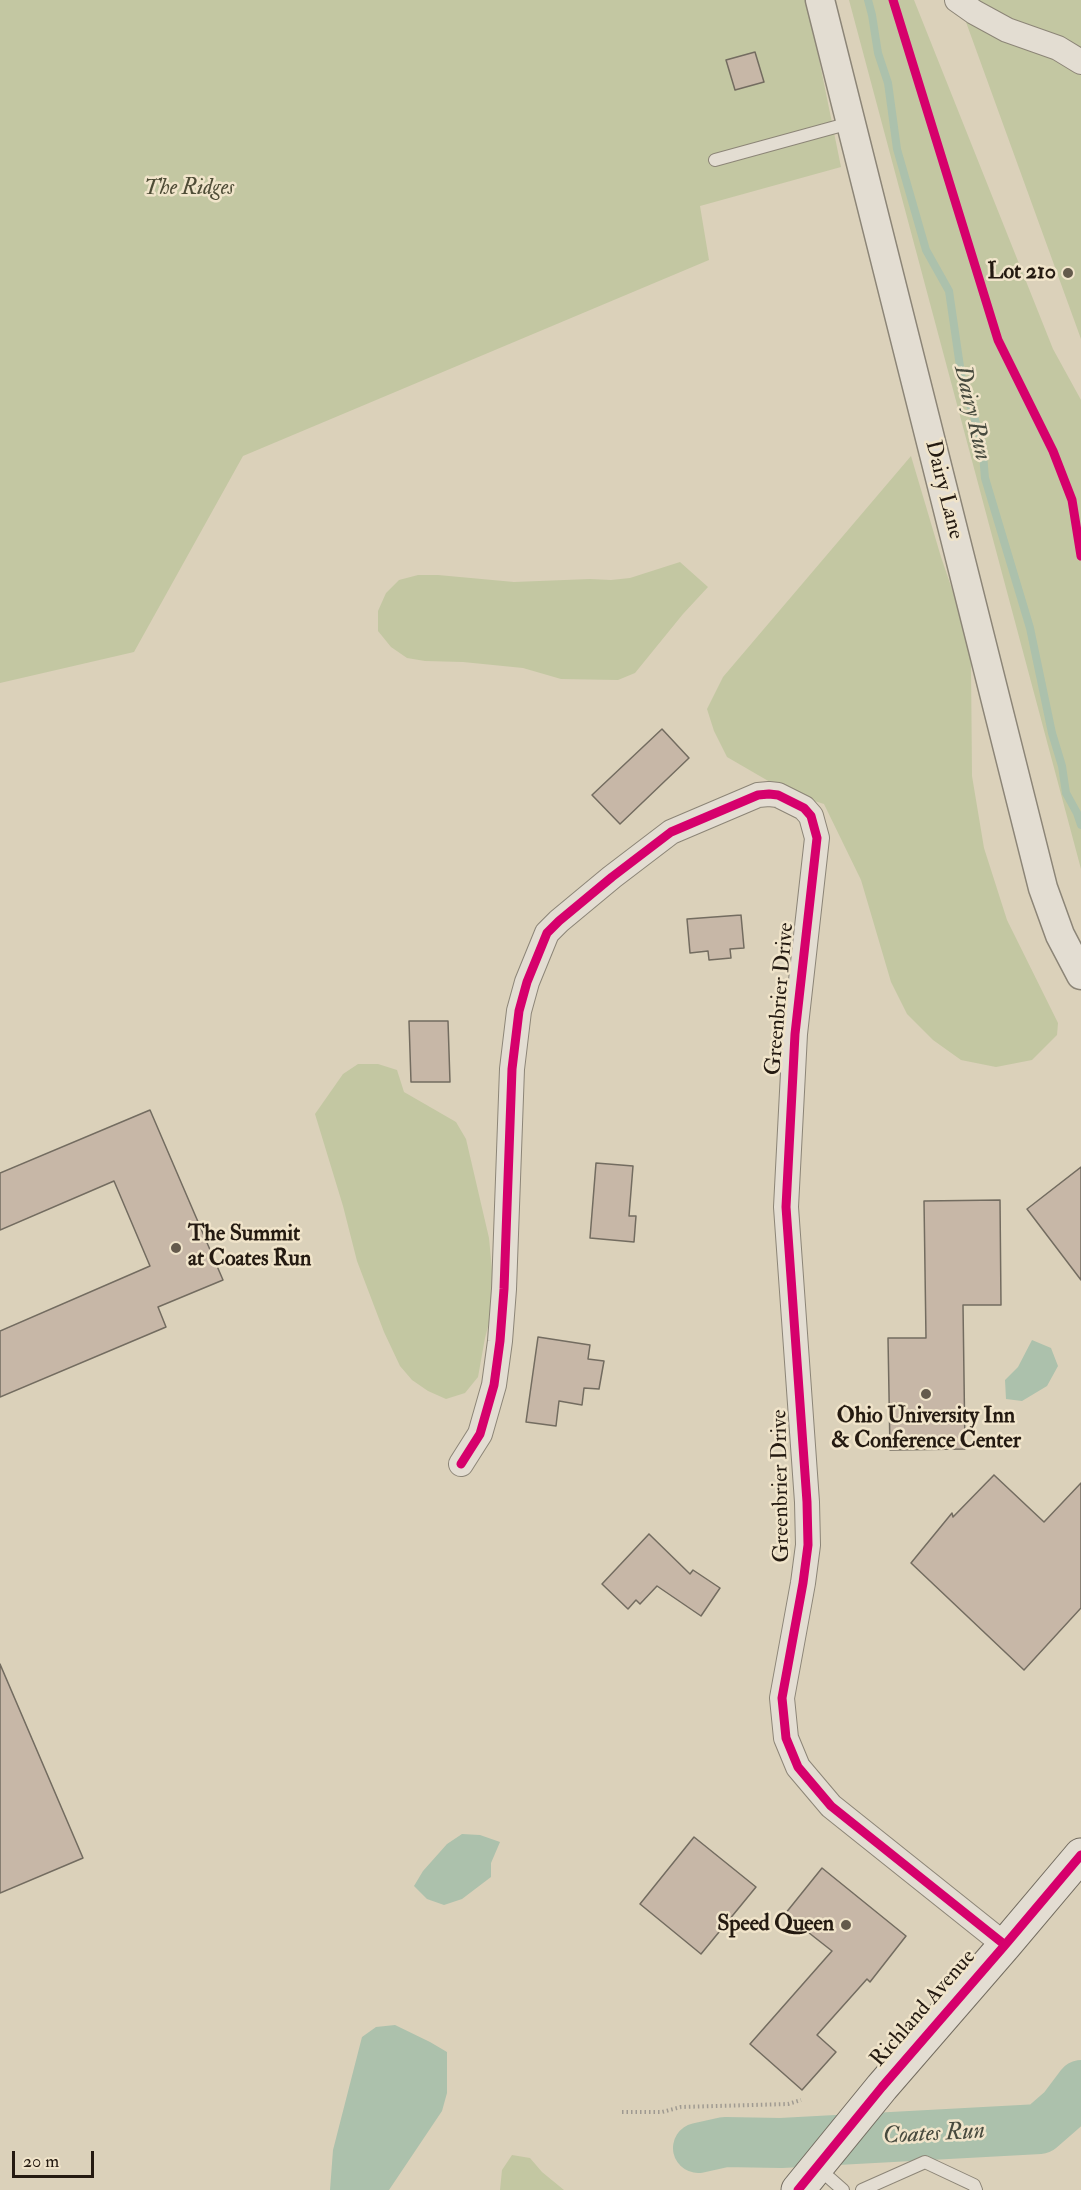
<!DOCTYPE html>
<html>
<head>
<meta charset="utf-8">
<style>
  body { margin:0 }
  #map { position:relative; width:1081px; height:2190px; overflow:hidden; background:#dbd1ba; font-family:"IM FELL Double Pica",serif }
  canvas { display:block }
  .scale { position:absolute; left:12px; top:2151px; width:82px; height:27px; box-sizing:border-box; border:3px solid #241a11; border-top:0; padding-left:8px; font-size:18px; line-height:21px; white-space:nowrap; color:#241a11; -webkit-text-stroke:4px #f0e4ca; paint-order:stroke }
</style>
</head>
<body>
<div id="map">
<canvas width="1081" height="2190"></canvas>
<div class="scale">20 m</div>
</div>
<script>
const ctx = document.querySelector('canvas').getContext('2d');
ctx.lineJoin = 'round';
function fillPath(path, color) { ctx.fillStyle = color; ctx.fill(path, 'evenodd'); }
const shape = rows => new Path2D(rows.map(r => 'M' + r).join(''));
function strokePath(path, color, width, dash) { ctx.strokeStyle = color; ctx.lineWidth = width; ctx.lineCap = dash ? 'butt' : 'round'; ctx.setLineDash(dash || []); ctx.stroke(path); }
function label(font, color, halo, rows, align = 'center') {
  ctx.font = font + ' "IM FELL Double Pica",serif'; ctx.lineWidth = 5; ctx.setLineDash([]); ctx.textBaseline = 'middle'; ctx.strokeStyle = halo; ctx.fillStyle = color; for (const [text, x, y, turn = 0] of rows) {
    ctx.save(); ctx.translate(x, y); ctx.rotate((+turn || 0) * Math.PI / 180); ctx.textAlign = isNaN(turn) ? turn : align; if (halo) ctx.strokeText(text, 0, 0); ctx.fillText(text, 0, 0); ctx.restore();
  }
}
const green = shape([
  [0,0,807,0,841,167,700,206,709,260,243,456,134,652,0,683],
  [849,0,914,0,1053,349,1081,400,1081,869],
  [958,0,1081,0,1081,339],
  [911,456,941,557,965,627,971,664,972,776,984,848,1007,920,1058,1023,1057,1035,1032,1060,996,1067,961,1060,933,1040,907,1014,891,982,861,880,824,804,789,793,727,757,714,731,707,709,723,677],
  [680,562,708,587,683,614,635,673,618,680,561,679,523,668,463,662,425,661,407,658,391,647,378,631,378,611,386,593,399,580,418,575,438,575,514,582,590,579,611,580,630,578],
  [358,1064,378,1064,397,1070,404,1092,456,1122,466,1139,489,1238,493,1280,490,1319,485,1338,478,1377,465,1393,446,1399,428,1391,412,1380,400,1366,384,1332,357,1261,343,1206,315,1114,343,1074],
  [512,2155,530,2158,542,2172,564,2190,500,2190,502,2170]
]);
const water = shape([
  [1032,1340,1051,1348,1058,1366,1047,1386,1022,1401,1006,1399,1005,1380,1018,1367],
  [462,1834,480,1835,500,1842,491,1863,491,1877,462,1899,444,1905,427,1899,414,1886,423,1871,447,1844],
  [395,2025,430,2042,447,2052,447,2093,442,2111,389,2190,330,2190,333,2150,362,2037,376,2027]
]);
const stream = shape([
  [868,0,872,15,878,53,888,83,897,149,926,250,949,291,964,394,971,407,982,443,985,478,1030,628,1052,733,1062,766,1066,793,1077,813,1081,825]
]);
const river = shape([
  [698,2148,725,2142,781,2143,1040,2129,1063,2109,1081,2085]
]);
const building = shape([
  [755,52,764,82,735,90,726,60,755,52],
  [662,729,689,758,620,824,592,795,662,729],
  [741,915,744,948,730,949,731,958,709,960,708,951,690,953,687,919,741,915],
  [409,1021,448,1021,450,1082,411,1082,409,1021],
  [150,1110,223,1280,158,1307,166,1327,0,1397,0,1331,150,1266,114,1181,0,1230,0,1173,150,1110],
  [596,1163,633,1166,629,1216,636,1216,634,1242,590,1238,596,1163],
  [1081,1167,1081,1280,1027,1209,1081,1167],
  [1000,1200,1001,1305,963,1305,965,1449,890,1450,888,1338,926,1338,924,1201,1000,1200],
  [538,1337,590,1345,588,1359,604,1361,599,1389,584,1388,582,1405,559,1401,556,1426,526,1422,538,1337],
  [994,1475,1044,1522,1081,1483,1081,1608,1024,1670,911,1563,952,1513,953,1517,994,1475],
  [649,1534,690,1574,693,1570,720,1588,701,1616,657,1586,640,1604,636,1600,628,1609,602,1584,649,1534],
  [0,1664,83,1858,0,1893,0,1664],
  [694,1837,756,1887,701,1954,640,1904,694,1837],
  [822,1868,906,1936,870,1982,867,1979,817,2035,836,2052,802,2090,750,2044,832,1951,785,1914,822,1868]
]);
const path = shape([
  [622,2112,662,2112,681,2107,788,2104,801,2100]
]);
const service = shape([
  [715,160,850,123],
  [817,2167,843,2190],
  [862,2190,925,2162,974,2185,976,2190]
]);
const minor = shape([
  [957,0,974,12,1007,30,1058,48,1081,62],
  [461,1464,480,1434,494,1385,500,1341,504,1289,512,1069,519,1011,527,982,547,933,559,921,612,877,671,832,758,795,769,794,778,795,804,808,811,816,817,838,795,1034,786,1207,807,1502,808,1545,803,1583,782,1698,786,1738,798,1767,831,1806,1005,1945]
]);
const tertiary = shape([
  [820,0,1043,888,1060,935,1081,975]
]);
const secondary = shape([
  [798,2190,882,2087,1005,1945,1081,1855]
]);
const cycleway = shape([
  [893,0,998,340,1053,451,1072,500,1081,556],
  [461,1464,480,1434,494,1385,500,1341,504,1289,512,1069,519,1011,527,982,547,933,559,921,612,877,671,832,758,795,769,794,778,795,804,808,811,816,817,838,795,1034,786,1207,807,1502,808,1545,803,1583,782,1698,786,1738,798,1767,831,1806,1005,1945],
  [798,2190,882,2087,1005,1945,1081,1855]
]);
const markers = [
  [1068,273,6,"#645a4c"],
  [176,1248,6,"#645a4c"],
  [926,1394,6,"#645a4c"],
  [846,1925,6,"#645a4c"]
];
const parkNames = [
  ["The Ridges",189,189]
];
const poiNames = [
  ["Lot 210",1056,273],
  ["The Summit",188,1235,"left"],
  ["at Coates Run",188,1260,"left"],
  ["Ohio University Inn",926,1417,"center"],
  ["& Conference Center",926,1442,"center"],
  ["Speed Queen",834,1925]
];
const streetNames = [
  ["Dairy Lane",943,490,76],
  ["Greenbrier Drive",781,999,-85],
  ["Greenbrier Drive",782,1486,-91],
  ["Richland Avenue",924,2009,-49]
];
const waterNames = [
  ["Dairy Run",971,413,77],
  ["Coates Run",934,2135,-3]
];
fillPath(green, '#c3c7a2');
fillPath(water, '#acc1ac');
strokePath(stream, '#acc1ac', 8);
strokePath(river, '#acc1ac', 50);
fillPath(building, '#c7b7a7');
strokePath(building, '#736c60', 1.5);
strokePath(service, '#8c8577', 14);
strokePath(minor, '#8c8577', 26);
strokePath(tertiary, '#8c8577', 31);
strokePath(secondary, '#736c60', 35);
strokePath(path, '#9f9a91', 4, [1.5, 3]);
strokePath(service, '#e3ddd2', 12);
strokePath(minor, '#e3ddd2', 24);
strokePath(tertiary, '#e3ddd2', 28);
strokePath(secondary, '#e3ddd2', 33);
strokePath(cycleway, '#d6006c', 9);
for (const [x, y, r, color] of markers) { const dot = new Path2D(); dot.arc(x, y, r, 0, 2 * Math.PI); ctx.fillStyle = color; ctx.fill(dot); strokePath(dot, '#f0e4ca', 2); }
label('italic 22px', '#4e4c36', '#f0e4ca', parkNames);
label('bold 22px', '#241a11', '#f0e4ca', poiNames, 'right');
label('22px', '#241a11', '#f0e4ca', streetNames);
label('italic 24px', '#474a3e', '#f0e4ca', waterNames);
</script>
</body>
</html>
